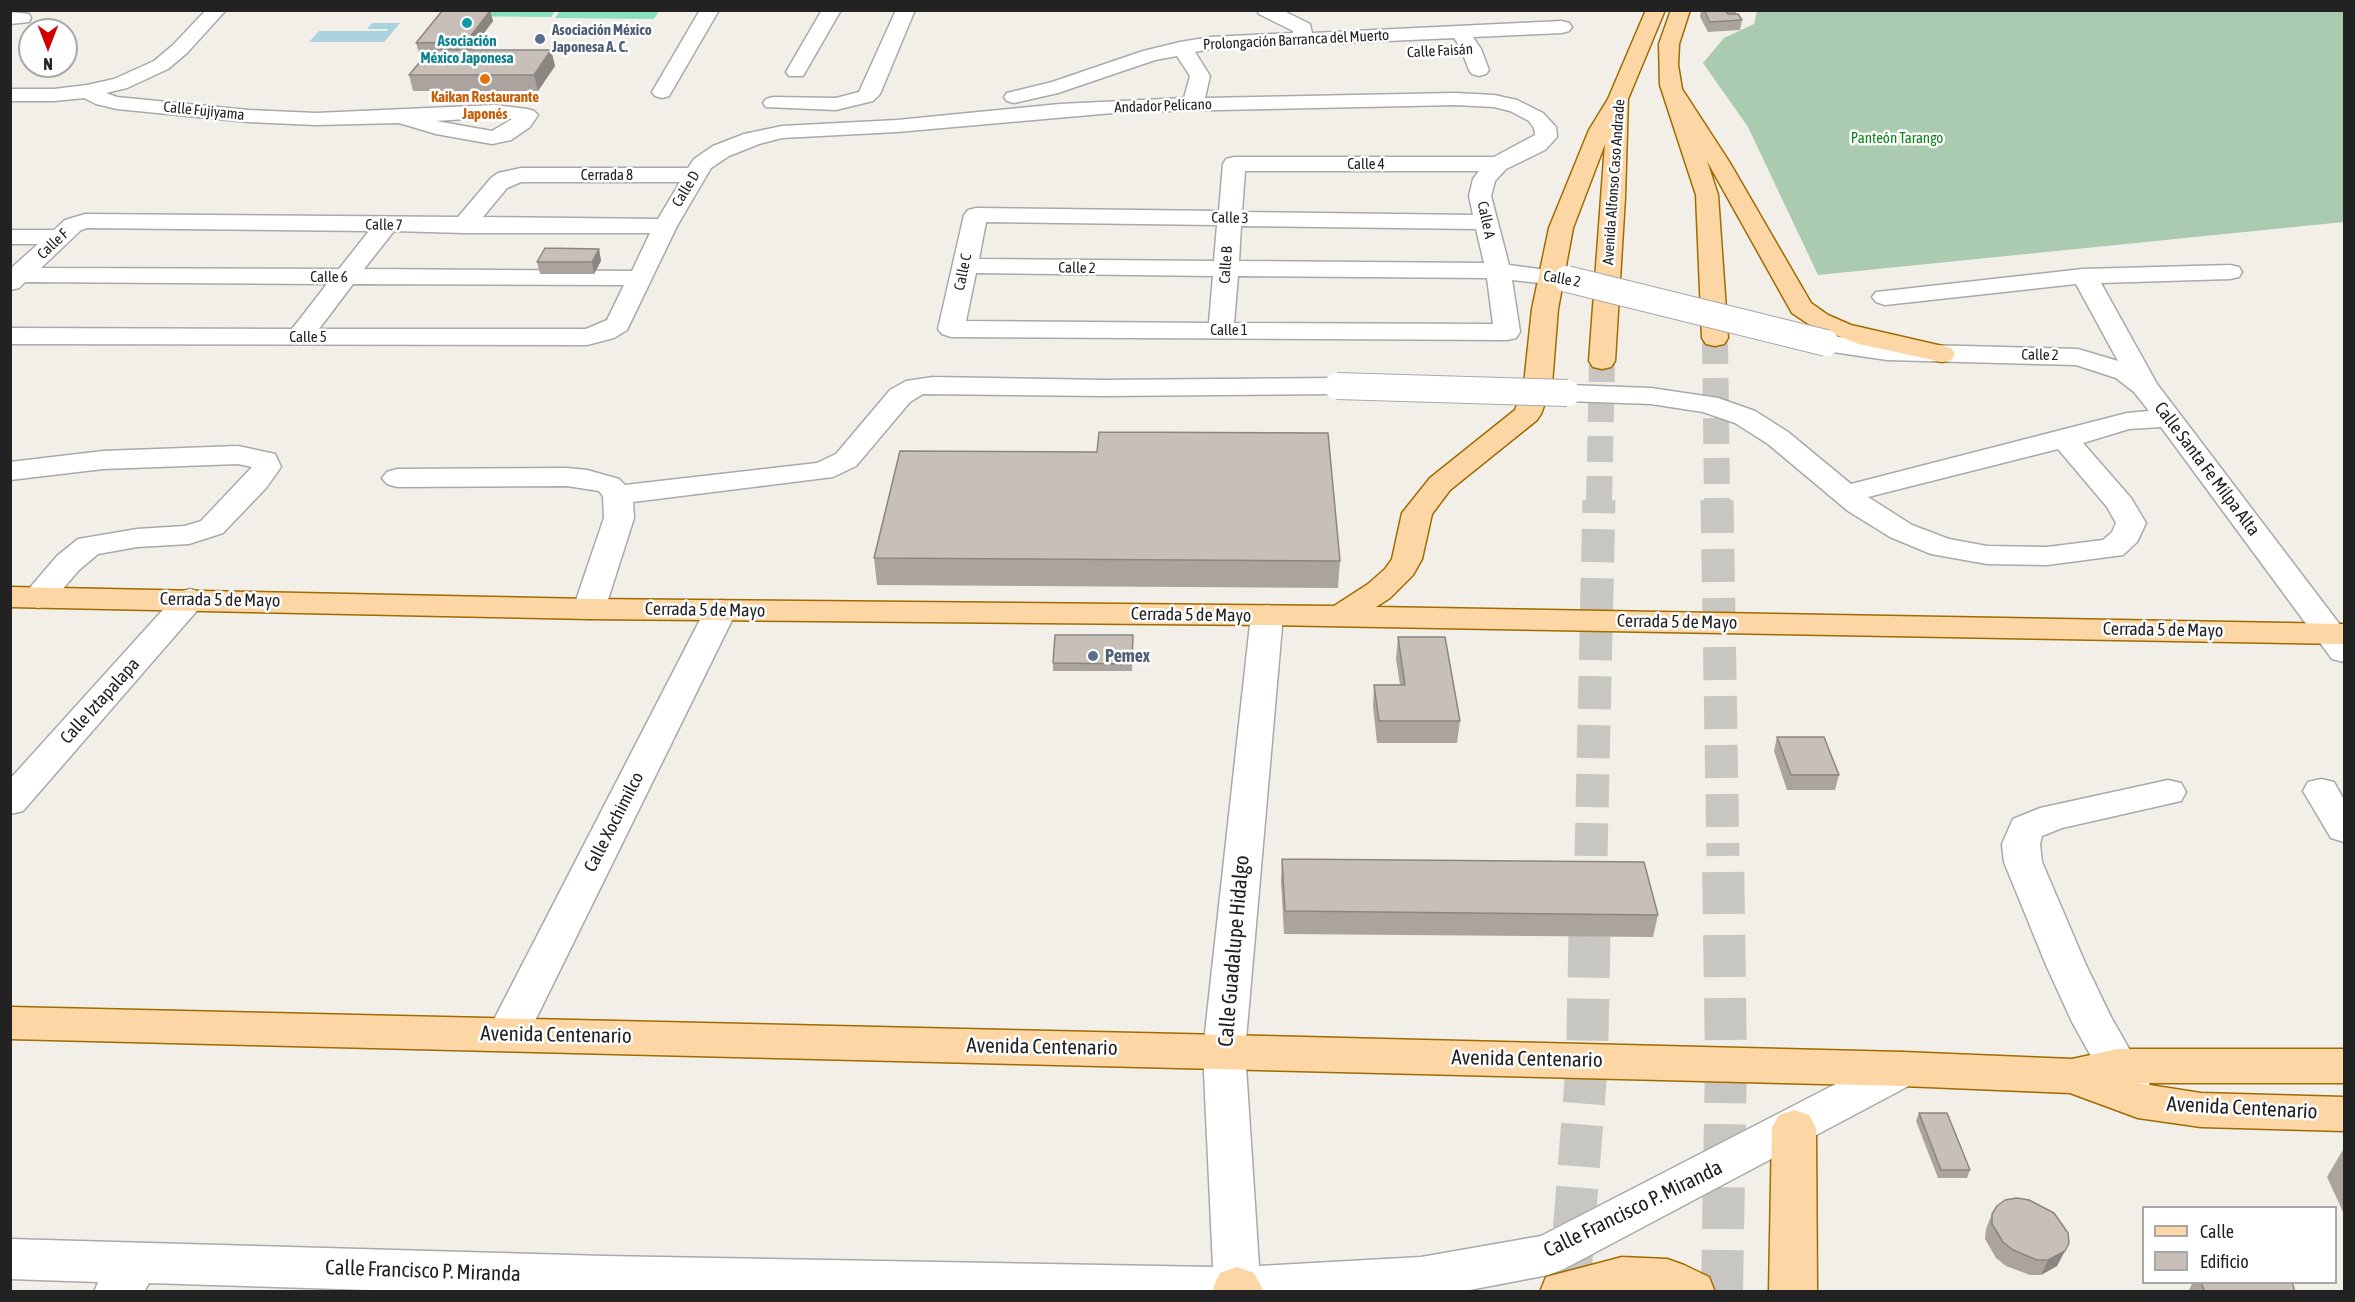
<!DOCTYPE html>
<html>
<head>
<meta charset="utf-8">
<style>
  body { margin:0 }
  #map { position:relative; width:2355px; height:1302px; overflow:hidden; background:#f2efe9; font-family:"Asap Condensed",sans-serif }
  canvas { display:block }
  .frame { position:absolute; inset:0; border:12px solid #222; pointer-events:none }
  .legend { position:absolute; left:2142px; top:1206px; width:195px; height:78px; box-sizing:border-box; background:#fff; border:2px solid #a7a7a7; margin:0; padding:8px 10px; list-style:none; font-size:18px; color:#222 }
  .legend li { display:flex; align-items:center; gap:12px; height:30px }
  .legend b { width:30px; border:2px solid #a7a7a7 }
  .north { position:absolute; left:18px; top:18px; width:60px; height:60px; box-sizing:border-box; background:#fff; border:2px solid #a7a7a7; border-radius:50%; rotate:180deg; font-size:16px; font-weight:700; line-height:24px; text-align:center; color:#222 }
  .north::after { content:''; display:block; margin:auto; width:21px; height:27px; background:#d40000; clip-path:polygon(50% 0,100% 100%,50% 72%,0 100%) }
</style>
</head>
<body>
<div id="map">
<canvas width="2355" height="1302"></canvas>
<div class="frame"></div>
<ul class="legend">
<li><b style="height:8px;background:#fcd6a4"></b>Calle</li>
<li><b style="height:16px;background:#c7bfb8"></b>Edificio</li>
</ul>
<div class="north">N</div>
</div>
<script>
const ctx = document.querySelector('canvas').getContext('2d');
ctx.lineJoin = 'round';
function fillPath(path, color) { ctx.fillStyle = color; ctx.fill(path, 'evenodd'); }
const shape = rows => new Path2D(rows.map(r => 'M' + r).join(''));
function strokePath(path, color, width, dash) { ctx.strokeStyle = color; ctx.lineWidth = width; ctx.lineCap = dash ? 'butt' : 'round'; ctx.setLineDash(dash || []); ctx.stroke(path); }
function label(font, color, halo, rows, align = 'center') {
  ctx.font = font + ' "Asap Condensed",sans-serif'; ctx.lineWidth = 5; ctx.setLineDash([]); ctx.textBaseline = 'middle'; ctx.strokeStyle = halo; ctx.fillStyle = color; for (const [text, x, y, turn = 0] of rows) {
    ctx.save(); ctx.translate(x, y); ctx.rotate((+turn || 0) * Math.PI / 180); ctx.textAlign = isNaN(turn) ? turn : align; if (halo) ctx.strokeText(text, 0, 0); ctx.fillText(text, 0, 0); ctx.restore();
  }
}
const cemetery = shape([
  [1757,11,2344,11,2344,222,1818,275,1748,127,1703,63,1724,38,1754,24]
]);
const pitch = shape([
  [457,11,555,11,551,17,452,16],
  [560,11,659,11,654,19,555,18]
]);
const water = shape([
  [372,23,400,23,384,42,309,42,319,31,387,31,388,29,367,29]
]);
const majorTunnelFar2 = shape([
  [1715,338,1717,502],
  [1599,502,1602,361]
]);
const majorTunnelFar1 = shape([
  [1717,500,1723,856],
  [1591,856,1599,500]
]);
const majorTunnel = shape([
  [1569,1292,1587,1062,1591,854],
  [1722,1292,1726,1062,1723,854]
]);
const minor = shape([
  [206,10,226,10,187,53,168,69,127,88,106,93,117,97,248,110,316,113,495,105,527,109,534,111,538,115,530,127,511,140,492,144,436,134,399,123,316,125,248,122,117,109,96,104,84,98,54,101,10,101,10,89,54,89,87,85,114,79,154,61,173,45,206,10],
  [495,117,512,119,492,131,436,121,495,117],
  [700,10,719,10,669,96,662,98,655,96,652,92,700,10],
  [822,10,841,10,803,76,789,76,786,72,822,10],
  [896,10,915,10,880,94,873,101,836,110,766,107,763,103,766,99,773,97,836,98,859,92,896,10],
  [1257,10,1282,10,1310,24,1312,33,1562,21,1569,23,1572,27,1569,31,1562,33,1473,37,1481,49,1489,70,1486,74,1479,76,1472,74,1469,70,1461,49,1454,38,1211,49,1195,52,1210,76,1205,98,1455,93,1494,95,1517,100,1543,113,1556,127,1557,137,1545,150,1506,169,1495,181,1491,196,1509,265,1576,274,1579,279,1576,284,1567,286,1512,280,1520,332,1516,338,1507,340,951,337,942,334,938,329,964,215,968,210,976,208,1219,211,1223,164,1226,159,1234,157,1494,157,1535,135,1534,128,1529,121,1510,111,1494,107,1455,105,1124,112,897,132,782,138,759,144,729,156,711,168,677,226,627,330,614,338,587,345,10,344,10,328,292,329,327,284,25,282,19,288,10,290,10,269,38,244,10,244,10,230,54,230,65,220,85,214,458,217,491,178,498,173,521,168,688,168,694,159,713,146,744,134,782,126,897,120,1060,104,1184,98,1190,76,1177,56,1155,60,1058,93,1014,103,1007,101,1004,97,1007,93,1052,82,1143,51,1180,42,1211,37,1293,33,1293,31,1259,14,1257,10],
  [1245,171,1479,171,1473,179,1469,196,1473,215,1242,212,1245,171],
  [521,182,680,182,658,219,483,217,507,188,521,182],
  [986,222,1217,225,1214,261,979,259,986,222],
  [1241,226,1476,229,1484,263,1239,261,1241,226],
  [87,228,369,231,339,269,41,268,81,230,87,228],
  [394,231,463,233,650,233,632,271,364,269,394,231],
  [976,273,1213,276,1209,323,966,321,976,273],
  [1238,276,1487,278,1493,324,1234,323,1238,276],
  [353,284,624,285,607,320,586,329,319,329,353,284],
  [10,12,29,14,31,18,29,22,10,24,10,12],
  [2230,265,2239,267,2242,272,2239,277,2230,279,2101,283,2157,384,2344,630,2344,662,2332,659,2161,427,2129,429,2083,443,2131,498,2146,523,2137,542,2123,555,2047,565,1987,564,1931,554,1890,537,1848,511,1768,444,1735,423,1703,412,1651,404,1567,401,1557,399,1553,393,1557,387,1567,385,1651,388,1718,398,1755,411,1788,432,1851,484,2127,413,2149,411,2134,392,2116,378,2076,365,1887,360,1826,351,1817,349,1813,343,1817,337,1826,335,1887,344,2078,349,2118,361,2076,284,1885,305,1876,302,1872,297,1876,292,2083,269,2230,265],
  [2058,449,2107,507,2116,523,2112,532,2103,540,2047,547,1987,546,1949,539,1912,525,1868,497,2058,449],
  [933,377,1103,380,1337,378,1347,380,1351,386,1347,392,1337,394,1103,396,923,394,910,402,856,466,833,477,633,502,634,518,605,609,600,616,589,619,578,616,573,609,604,518,603,496,599,491,567,486,397,487,387,484,382,478,387,472,397,469,567,468,587,470,619,479,625,485,817,463,836,454,890,390,906,381,933,377],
  [238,446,275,454,281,467,266,488,223,533,189,544,137,547,98,554,79,570,49,605,38,608,27,605,22,598,27,591,57,556,78,539,137,529,185,526,201,521,252,467,238,464,103,469,10,480,10,462,103,451,238,446],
  [190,589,201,592,206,599,201,606,23,811,10,814,10,779,179,592,190,589],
  [721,600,732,603,737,610,529,1033,523,1044,508,1049,493,1044,487,1033,705,610,710,603,721,600],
  [1267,605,1278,608,1283,615,1245,1051,1259,1266,1421,1257,1541,1236,1888,1057,1903,1052,1918,1057,1924,1069,1918,1081,1564,1269,1548,1275,1459,1292,434,1292,149,1283,144,1292,94,1292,98,1282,10,1279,10,1239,605,1256,1213,1267,1203,1051,1251,615,1256,608,1267,605],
  [2321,779,2334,782,2344,800,2344,842,2331,838,2303,791,2308,782,2321,779],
  [2168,780,2181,783,2186,792,2181,801,2062,828,2042,836,2040,844,2042,862,2086,965,2111,1017,2152,1089,2146,1101,2131,1106,2116,1101,2072,1022,2046,965,2004,862,2002,844,2013,819,2040,808,2168,780]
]);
const major = shape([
  [1646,10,1665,10,1628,99,1625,198,1615,361,1611,367,1602,369,1593,367,1589,361,1605,144,1573,228,1558,309,1552,384,1541,414,1537,420,1450,490,1432,514,1422,559,1413,575,1390,598,1376,607,2344,624,2344,644,1267,625,589,619,10,607,10,587,589,599,1334,606,1368,584,1385,569,1392,559,1402,513,1430,478,1515,410,1524,384,1532,309,1549,228,1589,130,1608,99,1646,10],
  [1671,10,1690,10,1679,44,1678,65,1682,89,1730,163,1811,303,1828,315,1851,325,1951,348,1955,354,1951,360,1942,362,1859,344,1810,325,1792,313,1707,161,1718,195,1728,338,1724,344,1715,346,1706,344,1702,338,1696,195,1660,85,1659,44,1671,10],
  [10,1007,1224,1035,1903,1052,2072,1059,2118,1049,2344,1049,2344,1083,2137,1083,2201,1093,2344,1097,2344,1131,2201,1127,2138,1118,2070,1093,1903,1086,10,1039,10,1007],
  [1794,1110,1809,1115,1816,1128,1817,1292,1769,1292,1772,1128,1779,1115,1794,1110],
  [1622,1257,1667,1259,1684,1265,1709,1277,1715,1292,1540,1292,1546,1277,1622,1257],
  [1237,1267,1254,1273,1264,1292,1215,1292,1213,1288,1220,1273,1237,1267]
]);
const minorBridge = shape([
  [1567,279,1826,343],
  [1337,386,1567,393]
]);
const wall = shape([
  [1701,10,1736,10,1736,14,1742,20,1740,30,1708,32,1700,17],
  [490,11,493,21,471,50,551,50,555,66,538,91,413,91,409,75,427,53,419,53,416,43],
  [599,249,601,261,594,274,540,274,537,262],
  [874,558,1340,561,1338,588,877,585],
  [1133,635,1132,671,1053,671,1053,663],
  [1398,637,1460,721,1457,743,1377,743,1373,706,1374,685,1400,685,1396,659],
  [1777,737,1839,775,1835,790,1787,790,1774,751],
  [1282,859,1658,915,1653,937,1284,934,1281,881],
  [1919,1113,1970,1170,1967,1178,1938,1178,1916,1121],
  [2344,1148,2344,1214,2327,1177],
  [1992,1214,2069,1243,2057,1266,2041,1275,2030,1275,2006,1266,1996,1258,1985,1239,1986,1229],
  [2193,1282,2292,1282,2295,1292,2188,1292]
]);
const shadedWall = shape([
  [490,11,493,21,469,53,466,42],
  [551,50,555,66,538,91,534,75],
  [599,249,601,261,594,274,592,262],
  [2065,1251,2057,1266,2041,1275,2048,1260]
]);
const building = shape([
  [1704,10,1725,10,1728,14,1738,14,1742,20,1710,22,1704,10],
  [442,11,490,11,466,42,416,43,442,11],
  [430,50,551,50,534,75,409,75,430,50],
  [545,248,599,249,592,262,537,262,545,248],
  [1099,432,1328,433,1340,561,874,558,900,451,1097,452,1099,432],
  [1055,635,1133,635,1132,664,1053,663,1055,635],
  [1398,637,1445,637,1460,721,1379,721,1374,685,1405,685,1398,637],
  [1777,737,1824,737,1839,775,1791,775,1777,737],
  [1282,859,1644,862,1658,915,1285,911,1282,859],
  [1919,1113,1947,1113,1970,1170,1941,1170,1919,1113],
  [2017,1198,2029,1200,2054,1213,2068,1233,2069,1243,2065,1251,2048,1260,2037,1260,2013,1250,2003,1242,1992,1224,1992,1214,1997,1206,2005,1200,2017,1198],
  [2201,1282,2292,1282,2295,1292,2205,1292,2201,1282]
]);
const markers = [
  [467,23,6,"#0f9aa8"],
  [540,39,6,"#5c6f8a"],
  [485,79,6,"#e8710a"],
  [1093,656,6,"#5c6f8a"]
];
const farServicenames = [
  ["Asociación México",552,30],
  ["Japonesa A. C.",552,47]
];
const farStreetnames = [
  ["Prolongación Barranca del Muerto",1296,40,-3],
  ["Calle Faisán",1440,51,-3],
  ["Andador Pelícano",1163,106,-2],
  ["Calle Fujiyama",204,111,6],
  ["Calle 4",1366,164],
  ["Cerrada 8",607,175],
  ["Avenida Alfonso Caso Andrade",1614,182,-86],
  ["Calle D",686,189,-59],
  ["Calle 3",1230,218,1],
  ["Calle A",1486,220,78],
  ["Calle 7",384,225,1],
  ["Calle F",53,244,-43],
  ["Calle B",1226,265,-86],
  ["Calle 2",1077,268,1],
  ["Calle C",963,272,-78],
  ["Calle 6",329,277],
  ["Calle 2",1562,279,10],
  ["Calle 1",1229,330],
  ["Calle 5",308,337],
  ["Calle 2",2040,355,1]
];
const farCulturenames = [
  ["Asociación",467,41],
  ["México Japonesa",467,58]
];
const farFoodnames = [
  ["Kaikan Restaurante",485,97],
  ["Japonés",485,114]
];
const farParknames = [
  ["Panteón Tarango",1897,138]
];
const streetNames = [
  ["Calle Santa Fe Milpa Alta",2207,469,53],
  ["Cerrada 5 de Mayo",220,600,1],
  ["Cerrada 5 de Mayo",705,610,1],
  ["Cerrada 5 de Mayo",1191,615,1],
  ["Cerrada 5 de Mayo",1677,622,1],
  ["Cerrada 5 de Mayo",2163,630,1],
  ["Calle Iztapalapa",100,701,-48],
  ["Calle Xochimilco",614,822,-63]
];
const serviceNames = [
  ["Pemex",1105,656]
];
const nearStreetnames = [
  ["Calle Guadalupe Hidalgo",1234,951,-85],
  ["Avenida Centenario",556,1035,1],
  ["Avenida Centenario",1042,1047,1],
  ["Avenida Centenario",1527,1059,1],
  ["Avenida Centenario",2242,1108,3],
  ["Calle Francisco P. Miranda",1633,1209,-26],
  ["Calle Francisco P. Miranda",423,1271,2]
];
fillPath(cemetery, '#aacbaf');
fillPath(pitch, '#88e0be');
fillPath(water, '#aad3df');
strokePath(majorTunnelFar2, '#c8c6c1', 26, [26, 14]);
strokePath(majorTunnelFar1, '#c8c6c1', 33, [33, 16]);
strokePath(majorTunnel, '#c8c6c1', 42, [42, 21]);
strokePath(minor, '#a9a9a9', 3);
strokePath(major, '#a06b00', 3);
fillPath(minor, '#fff');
fillPath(major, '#fcd6a4');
strokePath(minorBridge, '#a9a9a9', 28, []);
strokePath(minorBridge, '#fff', 26);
fillPath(wall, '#aba49e');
fillPath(shadedWall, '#8b8681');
fillPath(building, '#c7bfb8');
strokePath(building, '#8b8681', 1.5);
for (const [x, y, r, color] of markers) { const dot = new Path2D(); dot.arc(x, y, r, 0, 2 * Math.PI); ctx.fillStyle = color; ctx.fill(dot); strokePath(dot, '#fff', 2); }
label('bold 15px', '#4e5e75', '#fff', farServicenames, 'left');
label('15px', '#222', '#fff', farStreetnames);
label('bold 15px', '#0d838f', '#fff', farCulturenames);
label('bold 15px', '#c56008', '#fff', farFoodnames);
label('15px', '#0c8416', '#fff', farParknames);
label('18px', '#222', '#fff', streetNames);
label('bold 18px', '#4e5e75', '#fff', serviceNames, 'left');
label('21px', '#222', '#fff', nearStreetnames);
</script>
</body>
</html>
